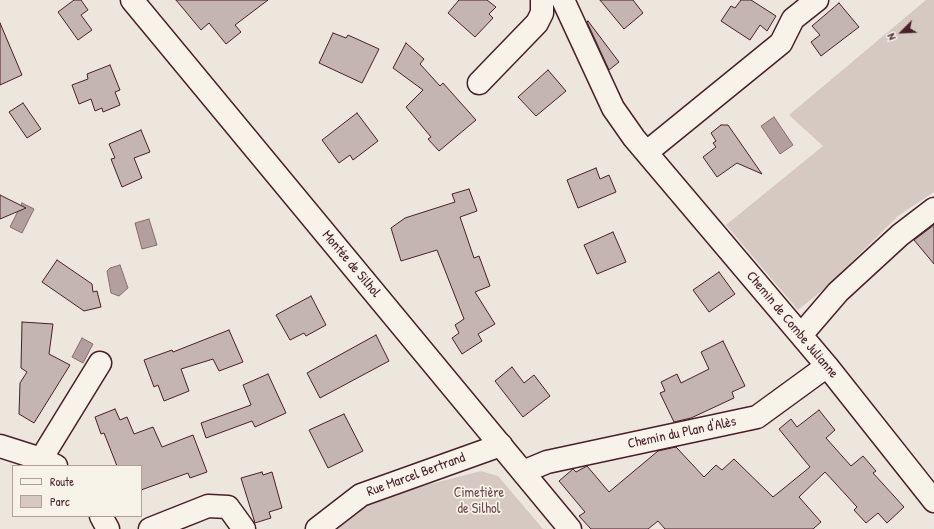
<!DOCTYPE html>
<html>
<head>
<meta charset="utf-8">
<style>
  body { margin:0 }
  #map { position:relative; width:934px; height:529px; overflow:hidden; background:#ece6dd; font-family:"Patrick Hand",sans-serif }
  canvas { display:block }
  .legend { position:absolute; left:12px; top:465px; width:130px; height:52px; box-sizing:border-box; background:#f7f3e8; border:1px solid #b29e9c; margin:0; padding:5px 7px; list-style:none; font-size:12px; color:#4a1f2b }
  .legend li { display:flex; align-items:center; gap:8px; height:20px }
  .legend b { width:20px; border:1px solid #b29e9c }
  .north { position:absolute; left:882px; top:12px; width:40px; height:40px; -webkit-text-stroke:3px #f7f3e8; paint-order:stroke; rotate:246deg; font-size:11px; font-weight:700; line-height:16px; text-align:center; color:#4a1f2b }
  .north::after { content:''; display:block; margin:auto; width:14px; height:18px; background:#4a1f2b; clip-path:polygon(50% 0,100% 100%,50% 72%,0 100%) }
</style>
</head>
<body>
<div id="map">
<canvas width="934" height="529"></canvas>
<ul class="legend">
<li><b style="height:5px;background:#f7f3e8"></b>Route</li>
<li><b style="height:11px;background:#d5c9c2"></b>Parc</li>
</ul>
<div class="north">N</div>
</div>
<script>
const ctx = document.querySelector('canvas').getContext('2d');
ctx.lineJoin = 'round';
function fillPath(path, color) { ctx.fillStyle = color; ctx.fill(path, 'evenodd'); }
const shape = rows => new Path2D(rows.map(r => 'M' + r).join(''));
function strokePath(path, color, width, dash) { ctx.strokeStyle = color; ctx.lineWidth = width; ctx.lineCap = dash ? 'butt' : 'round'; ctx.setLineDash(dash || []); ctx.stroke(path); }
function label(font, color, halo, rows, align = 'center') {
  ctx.font = font + ' "Patrick Hand",sans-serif'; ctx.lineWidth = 3.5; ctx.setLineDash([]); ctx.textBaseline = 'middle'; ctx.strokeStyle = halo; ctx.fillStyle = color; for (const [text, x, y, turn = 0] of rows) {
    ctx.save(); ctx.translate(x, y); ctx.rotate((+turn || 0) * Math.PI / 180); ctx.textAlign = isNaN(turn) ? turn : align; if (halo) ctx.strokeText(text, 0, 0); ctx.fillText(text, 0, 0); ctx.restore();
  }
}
const green = shape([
  [926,0,934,0,934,192,898,216,824,289,798,310,726,225,823,146,789,115],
  [481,471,498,476,543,529,329,529,356,510,384,496]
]);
const water = shape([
  [774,117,793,145,780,154,761,126,774,117],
  [22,203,34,209,22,233,10,227,22,203],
  [149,219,157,245,142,249,135,223,149,219],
  [120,265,128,288,119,296,111,293,107,271,110,268,120,265],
  [82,338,93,344,83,363,72,357,82,338]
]);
const building = shape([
  [74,0,81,0,88,10,81,15,92,30,78,40,58,12,74,0],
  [176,0,268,0,235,25,241,32,226,44,209,23,201,30,176,0],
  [459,0,487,0,496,7,489,14,493,18,475,37,448,13,459,0],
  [600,0,633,0,643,13,624,29,600,0],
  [741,0,751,0,776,16,767,31,760,25,750,40,721,21,731,6,735,8,741,0],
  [839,3,859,27,821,56,811,42,820,35,812,26,839,3],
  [588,21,619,62,609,70,587,22,588,21],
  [0,23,22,75,0,85,0,23],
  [333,33,346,38,348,35,379,49,362,83,319,63,333,33],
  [406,43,424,59,420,64,440,86,443,83,476,120,439,151,428,139,431,137,406,107,423,90,393,68,406,43],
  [110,65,120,90,115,92,120,105,103,112,102,108,95,111,91,99,79,104,72,85,88,79,87,74,110,65],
  [548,70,566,91,536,116,518,97,548,70],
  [23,103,41,129,27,138,9,112,23,103],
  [357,113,378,141,353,160,350,155,339,163,322,140,357,113],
  [721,125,728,125,762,174,737,163,717,177,703,157,716,147,713,143,716,141,711,133,721,125],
  [141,130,150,152,134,158,142,178,122,187,111,159,115,158,109,144,141,130],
  [596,168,600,179,609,175,616,192,578,208,567,180,596,168],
  [469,189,477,211,460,217,474,258,479,256,490,286,475,292,495,324,478,334,482,341,462,354,452,338,459,333,455,325,464,319,437,250,401,261,391,228,405,218,455,202,452,194,469,189],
  [0,195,26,208,0,219,0,195],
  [934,225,934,264,914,240,934,225],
  [613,232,626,262,597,274,584,245,613,232],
  [57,260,92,284,93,292,97,291,101,307,84,311,42,282,57,260],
  [719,272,735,294,709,312,693,290,719,272],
  [311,296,326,325,306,336,304,333,290,340,276,315,311,296],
  [22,322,53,324,49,354,70,365,34,423,19,414,20,383,27,372,21,368,22,322],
  [229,330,243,362,219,371,213,359,181,369,189,391,164,401,158,385,154,387,144,360,172,350,173,352,229,330],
  [376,335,389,361,320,398,307,373,376,335],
  [723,341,745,386,732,392,734,398,691,418,674,422,660,393,665,391,661,382,677,374,681,383,709,369,701,352,723,341],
  [512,367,524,383,534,375,550,396,523,417,495,381,512,367],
  [268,374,286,413,255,427,252,421,206,438,201,423,251,405,243,385,268,374],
  [115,409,120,420,127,417,134,434,153,427,162,447,193,435,207,472,190,478,188,473,141,490,141,466,117,466,104,433,101,434,95,417,115,409],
  [819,410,835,430,826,438,851,466,863,456,876,471,873,473,904,507,887,523,878,513,866,523,854,510,857,507,825,472,799,497,821,522,813,529,665,529,658,521,648,529,591,529,579,516,585,512,559,481,573,469,576,472,587,466,609,492,658,451,676,447,704,477,716,465,722,470,734,459,773,497,810,467,779,429,791,419,797,427,819,410],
  [344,414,363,451,328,468,309,430,344,414],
  [262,472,263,475,272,472,282,508,269,512,271,518,255,523,241,478,262,472]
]);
const minor = shape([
  [563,0,613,108,634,138,827,366,934,501],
  [479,83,537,23,542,13,542,0],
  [647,152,781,43,793,19,817,0],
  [801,335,838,292,900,235,934,209],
  [0,446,41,459,56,466],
  [41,459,100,363],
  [523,472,547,462,757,417,827,366],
  [101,516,108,529],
  [150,529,208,506,228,507,244,529],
  [317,529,361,495,501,445]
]);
const major = shape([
  [132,0,570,529]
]);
const streetNames = [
  ["Montée de Silhol",351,264,50],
  ["Chemin de Combe Julianne",792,325,50],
  ["Chemin du Plan d'Alès",682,433,-12],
  ["Rue Marcel Bertrand",416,475,-20]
];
const parkNames = [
  ["Cimetière",479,493],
  ["de Silhol",479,509]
];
fillPath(green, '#d5c9c2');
fillPath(water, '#b39f9d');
strokePath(water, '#896c6f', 1);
fillPath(building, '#c4b5b0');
strokePath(building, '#4a1f2b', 1);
strokePath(minor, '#4a1f2b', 25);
strokePath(major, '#4a1f2b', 25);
strokePath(minor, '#f7f3e8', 22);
strokePath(major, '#f7f3e8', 22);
label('14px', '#4a1f2b', '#f7f3e8', streetNames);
label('14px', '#6d4a51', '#f7f3e8', parkNames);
</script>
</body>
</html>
